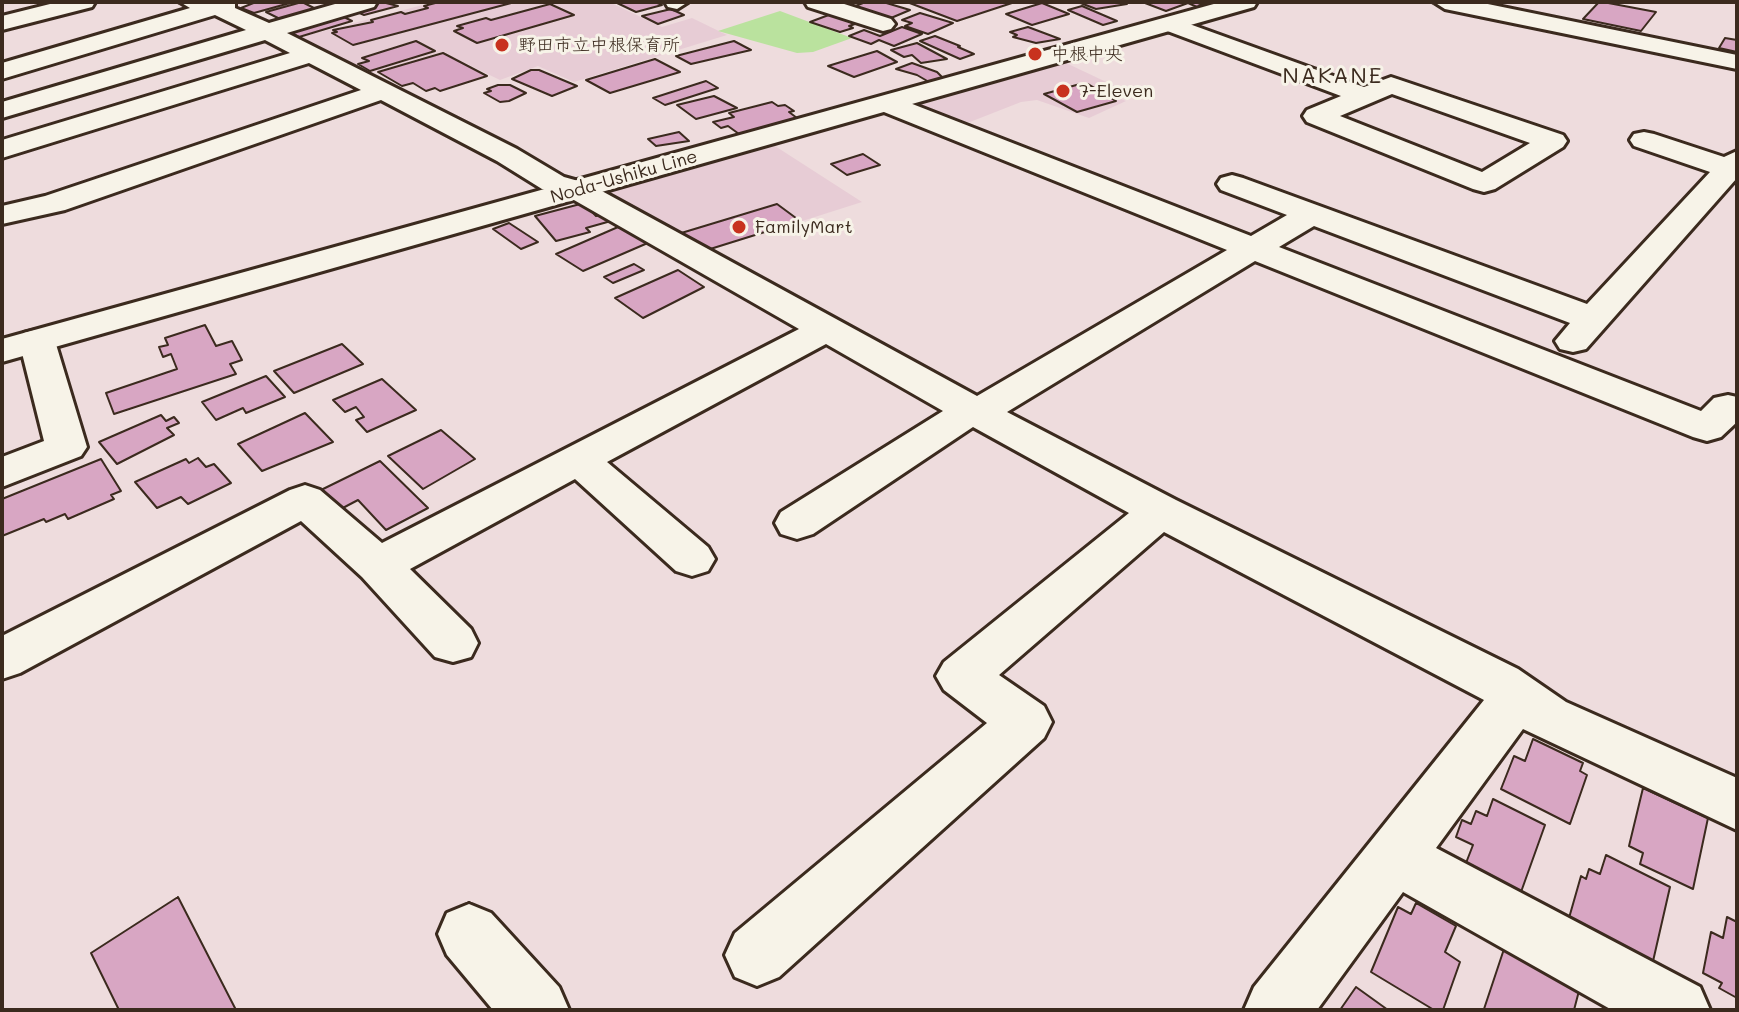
<!DOCTYPE html>
<html>
<head>
<meta charset="utf-8">
<style>
  body { margin:0 }
  #map { position:relative; width:1739px; height:1012px; overflow:hidden; background:#eedcdd; font-family:Mali,sans-serif }
  canvas { display:block }
  .frame { position:absolute; inset:0; border:4px solid #3b2a1e; pointer-events:none }
</style>
</head>
<body>
<div id="map">
<canvas width="1739" height="1012"></canvas>
<div class="frame"></div>
</div>
<script>
const ctx = document.querySelector('canvas').getContext('2d');
ctx.lineJoin = 'round';
function fillPath(path, color) { ctx.fillStyle = color; ctx.fill(path, 'evenodd'); }
const shape = rows => new Path2D(rows.map(r => 'M' + r).join(''));
function strokePath(path, color, width, dash) { ctx.strokeStyle = color; ctx.lineWidth = width; ctx.lineCap = dash ? 'butt' : 'round'; ctx.setLineDash(dash || []); ctx.stroke(path); }
function label(font, color, halo, rows, align = 'center') {
  ctx.font = font + ' Mali,"Klee One",sans-serif'; ctx.lineWidth = 6; ctx.setLineDash([]); ctx.textBaseline = 'middle'; ctx.strokeStyle = halo; ctx.fillStyle = color; for (const [text, x, y, turn = 0] of rows) {
    ctx.save(); ctx.translate(x, y); ctx.rotate((+turn || 0) * Math.PI / 180); ctx.textAlign = isNaN(turn) ? turn : align; if (halo) ctx.strokeText(text, 0, 0); ctx.fillText(text, 0, 0); ctx.restore();
  }
}
const built = shape([
  [434,2,609,2,662,27,692,18,727,35,574,82,538,66,500,80,442,52,368,74,297,38],
  [1066,63,1119,88,1107,94,1126,101,1089,118,1037,100,1021,102,970,122,941,122,907,109],
  [775,146,862,202,705,252,600,195]
]);
const green = shape([
  [780,11,852,38,813,52,797,53,718,31]
]);
const building = shape([
  [256,2,287,2,290,3,254,13,241,8,256,2],
  [302,2,316,9,280,19,266,12,302,2],
  [382,2,398,6,364,15,353,10,382,2],
  [439,2,515,2,353,45,332,33,337,32,333,30,373,22,371,20,401,12,405,14,428,8,424,6,439,2],
  [615,2,655,2,662,5,636,12,615,2],
  [861,2,883,2,910,10,891,18,877,16,853,7,863,3,861,2],
  [907,2,1015,2,957,21,907,2],
  [1078,2,1121,2,1127,4,1096,9,1078,2],
  [1195,2,1203,5,1197,7,1188,3,1166,11,1145,3,1195,2],
  [1599,2,1603,2,1656,12,1641,31,1583,19,1599,2],
  [1042,3,1069,14,1032,25,1006,14,1042,3],
  [550,4,574,15,477,43,454,31,463,28,457,26,486,18,491,20,550,4],
  [1082,6,1117,21,1103,25,1068,10,1082,6],
  [671,9,684,15,658,24,642,16,671,9],
  [834,13,855,20,850,22,855,24,849,26,853,28,840,32,810,22,834,13],
  [920,13,953,23,928,34,905,26,912,23,902,20,920,13],
  [338,14,352,21,299,37,290,32,308,27,302,24,338,14],
  [902,27,922,34,894,46,879,40,871,44,849,36,864,30,880,36,902,27],
  [1028,27,1060,39,1036,43,1013,37,1017,35,1010,32,1028,27],
  [935,36,960,46,958,47,974,54,960,59,920,41,935,36],
  [1725,38,1737,40,1737,52,1719,48,1725,38],
  [416,41,435,51,370,71,358,64,369,61,362,58,416,41],
  [734,41,751,50,691,64,676,56,734,41],
  [917,43,947,59,921,63,912,55,904,57,891,50,917,43],
  [877,51,897,62,854,77,828,66,877,51],
  [443,53,487,76,440,91,435,88,426,91,413,83,402,86,378,72,443,53],
  [655,59,680,72,610,93,586,80,655,59],
  [912,63,937,72,943,78,929,82,917,75,896,69,912,63],
  [531,70,539,70,577,86,552,96,512,79,531,70],
  [706,81,718,88,665,105,653,98,706,81],
  [1080,84,1088,84,1116,101,1077,112,1044,94,1080,84],
  [498,85,510,85,526,93,509,101,500,102,484,93,491,91,487,89,498,85],
  [714,96,737,108,696,119,677,105,714,96],
  [772,102,778,106,785,105,794,111,789,112,797,118,739,134,728,126,721,128,713,122,734,117,729,113,772,102],
  [679,132,689,141,656,146,648,139,679,132],
  [863,154,880,165,847,175,831,164,863,154],
  [584,203,596,216,604,214,611,221,586,228,590,232,556,241,535,216,584,203],
  [777,204,800,221,707,250,678,234,777,204],
  [509,223,538,242,521,249,493,229,509,223],
  [618,227,650,242,583,271,556,254,618,227],
  [634,264,644,270,613,283,604,277,634,264],
  [678,270,704,287,643,318,615,298,678,270],
  [205,325,216,346,232,341,242,360,230,364,236,374,114,414,106,393,177,369,171,354,163,357,159,347,168,345,165,338,205,325],
  [342,344,363,364,294,393,274,371,342,344],
  [266,376,285,397,246,413,243,408,216,420,202,402,266,376],
  [382,379,416,410,367,432,356,420,364,417,356,407,345,412,333,400,382,379],
  [305,413,333,442,262,471,238,444,305,413],
  [161,415,166,421,174,417,179,423,167,428,174,435,117,464,99,442,161,415],
  [441,430,475,459,423,489,388,456,441,430],
  [198,458,206,467,214,464,231,483,188,504,181,497,157,508,135,482,186,459,189,463,198,458],
  [101,459,121,491,111,495,114,499,68,519,65,514,46,522,44,519,2,536,2,499,101,459],
  [380,461,428,508,386,530,358,500,339,510,321,490,380,461],
  [1533,739,1583,763,1580,771,1587,775,1570,824,1501,789,1514,756,1525,761,1533,739],
  [1643,788,1708,818,1693,889,1640,864,1643,853,1629,846,1643,788],
  [1493,799,1545,825,1521,892,1466,863,1473,845,1456,837,1462,820,1471,824,1476,811,1487,816,1493,799],
  [1606,855,1670,887,1651,970,1569,918,1581,876,1586,879,1589,869,1600,874,1606,855],
  [178,897,236,1010,119,1010,91,953,178,897],
  [1416,903,1456,926,1445,952,1460,962,1443,1010,1434,1010,1371,972,1398,907,1411,914,1416,903],
  [1727,917,1737,922,1737,998,1719,988,1722,983,1703,973,1711,932,1723,938,1727,917],
  [1505,946,1580,987,1574,1010,1484,1009,1505,946],
  [1356,987,1388,1010,1340,1010,1356,987]
]);
const minor = shape([
  [58,2,95,2,92,7,2,30,2,16,58,2],
  [180,2,235,2,235,8,269,23,342,2,377,2,374,7,287,33,517,149,564,177,589,184,977,396,1227,250,879,110,875,104,879,98,897,98,1251,236,1287,215,1221,190,1217,184,1221,178,1232,175,1243,178,1587,304,1710,172,1634,146,1630,140,1634,134,1644,132,1654,134,1724,157,1737,151,1737,178,1586,349,1573,352,1560,349,1555,341,1570,323,1314,226,1279,247,1701,411,1714,398,1728,395,1737,397,1737,422,1721,437,1707,441,1693,437,1255,261,1007,412,1176,500,1518,669,1566,702,1737,778,1737,830,1523,729,1436,848,1700,987,1710,1010,1612,1010,1403,892,1317,1010,1244,1010,1254,987,1484,700,1164,532,999,675,1044,706,1052,722,1044,738,779,977,757,986,735,977,725,955,735,933,987,723,944,690,936,676,944,662,1129,513,973,427,813,534,797,539,781,534,775,523,781,512,943,411,826,344,607,462,708,547,715,559,708,571,692,576,676,571,575,479,410,569,471,629,478,643,471,657,453,662,435,657,362,577,301,521,20,673,2,679,2,636,290,490,305,485,320,490,382,543,799,329,567,196,542,189,497,161,381,100,65,210,2,224,2,206,45,196,361,90,309,63,2,158,2,140,290,53,265,40,2,118,2,102,246,30,215,15,2,79,2,63,190,8,180,2],
  [665,2,688,2,677,9,668,7,665,2],
  [805,2,838,2,891,19,895,24,891,29,883,31,808,7,805,2],
  [1434,2,1478,2,1737,55,1737,69,1445,9,1434,2],
  [1170,17,1364,87,1391,77,1400,80,1563,135,1567,141,1563,147,1495,189,1484,192,1473,189,1307,122,1303,116,1307,110,1341,96,1162,29,1158,24,1162,19,1170,17],
  [1392,94,1530,143,1482,172,1340,116,1392,94],
  [37,330,50,333,55,341,87,447,81,456,2,487,2,457,44,441,19,341,24,333,37,330],
  [469,904,491,913,559,987,569,1010,493,1010,447,955,438,934,447,913,469,904]
]);
const major = shape([
  [1221,2,1257,2,1254,7,2,362,2,339,1221,2]
]);
const markers = [
  [502,45,8,"#c8321e"],
  [1035,54,8,"#c8321e"],
  [1063,91,8,"#c8321e"],
  [739,227,8,"#c8321e"]
];
const farPoinames = [
  ["野田市立中根保育所",518,45],
  ["中根中央",1051,54],
  ["7-Eleven",1079,91],
  ["FamilyMart",755,227]
];
const farStreetnames = [
  ["Noda-Ushiku Line",624,177,-16]
];
const farQuarternames = [
  ["NAKANE",1333,76]
];
fillPath(built, '#e7ccd5');
fillPath(green, '#bae29e');
fillPath(building, '#d8a6c3');
strokePath(building, '#3b2a1e', 2);
strokePath(minor, '#3b2a1e', 6);
strokePath(major, '#3b2a1e', 6);
fillPath(minor, '#f7f3e8');
fillPath(major, '#f7f3e8');
for (const [x, y, r, color] of markers) { const dot = new Path2D(); dot.arc(x, y, r, 0, 2 * Math.PI); ctx.fillStyle = color; ctx.fill(dot); strokePath(dot, '#f7f3e8', 3); }
label('18px', '#3b2a1e', '#f7f3e8', farPoinames, 'left');
label('18px', '#3b2a1e', '#f7f3e8', farStreetnames);
ctx.letterSpacing = '2px';
label('22px', '#3b2a1e', '#f7f3e8', farQuarternames);
ctx.letterSpacing = '0px';
</script>
</body>
</html>
